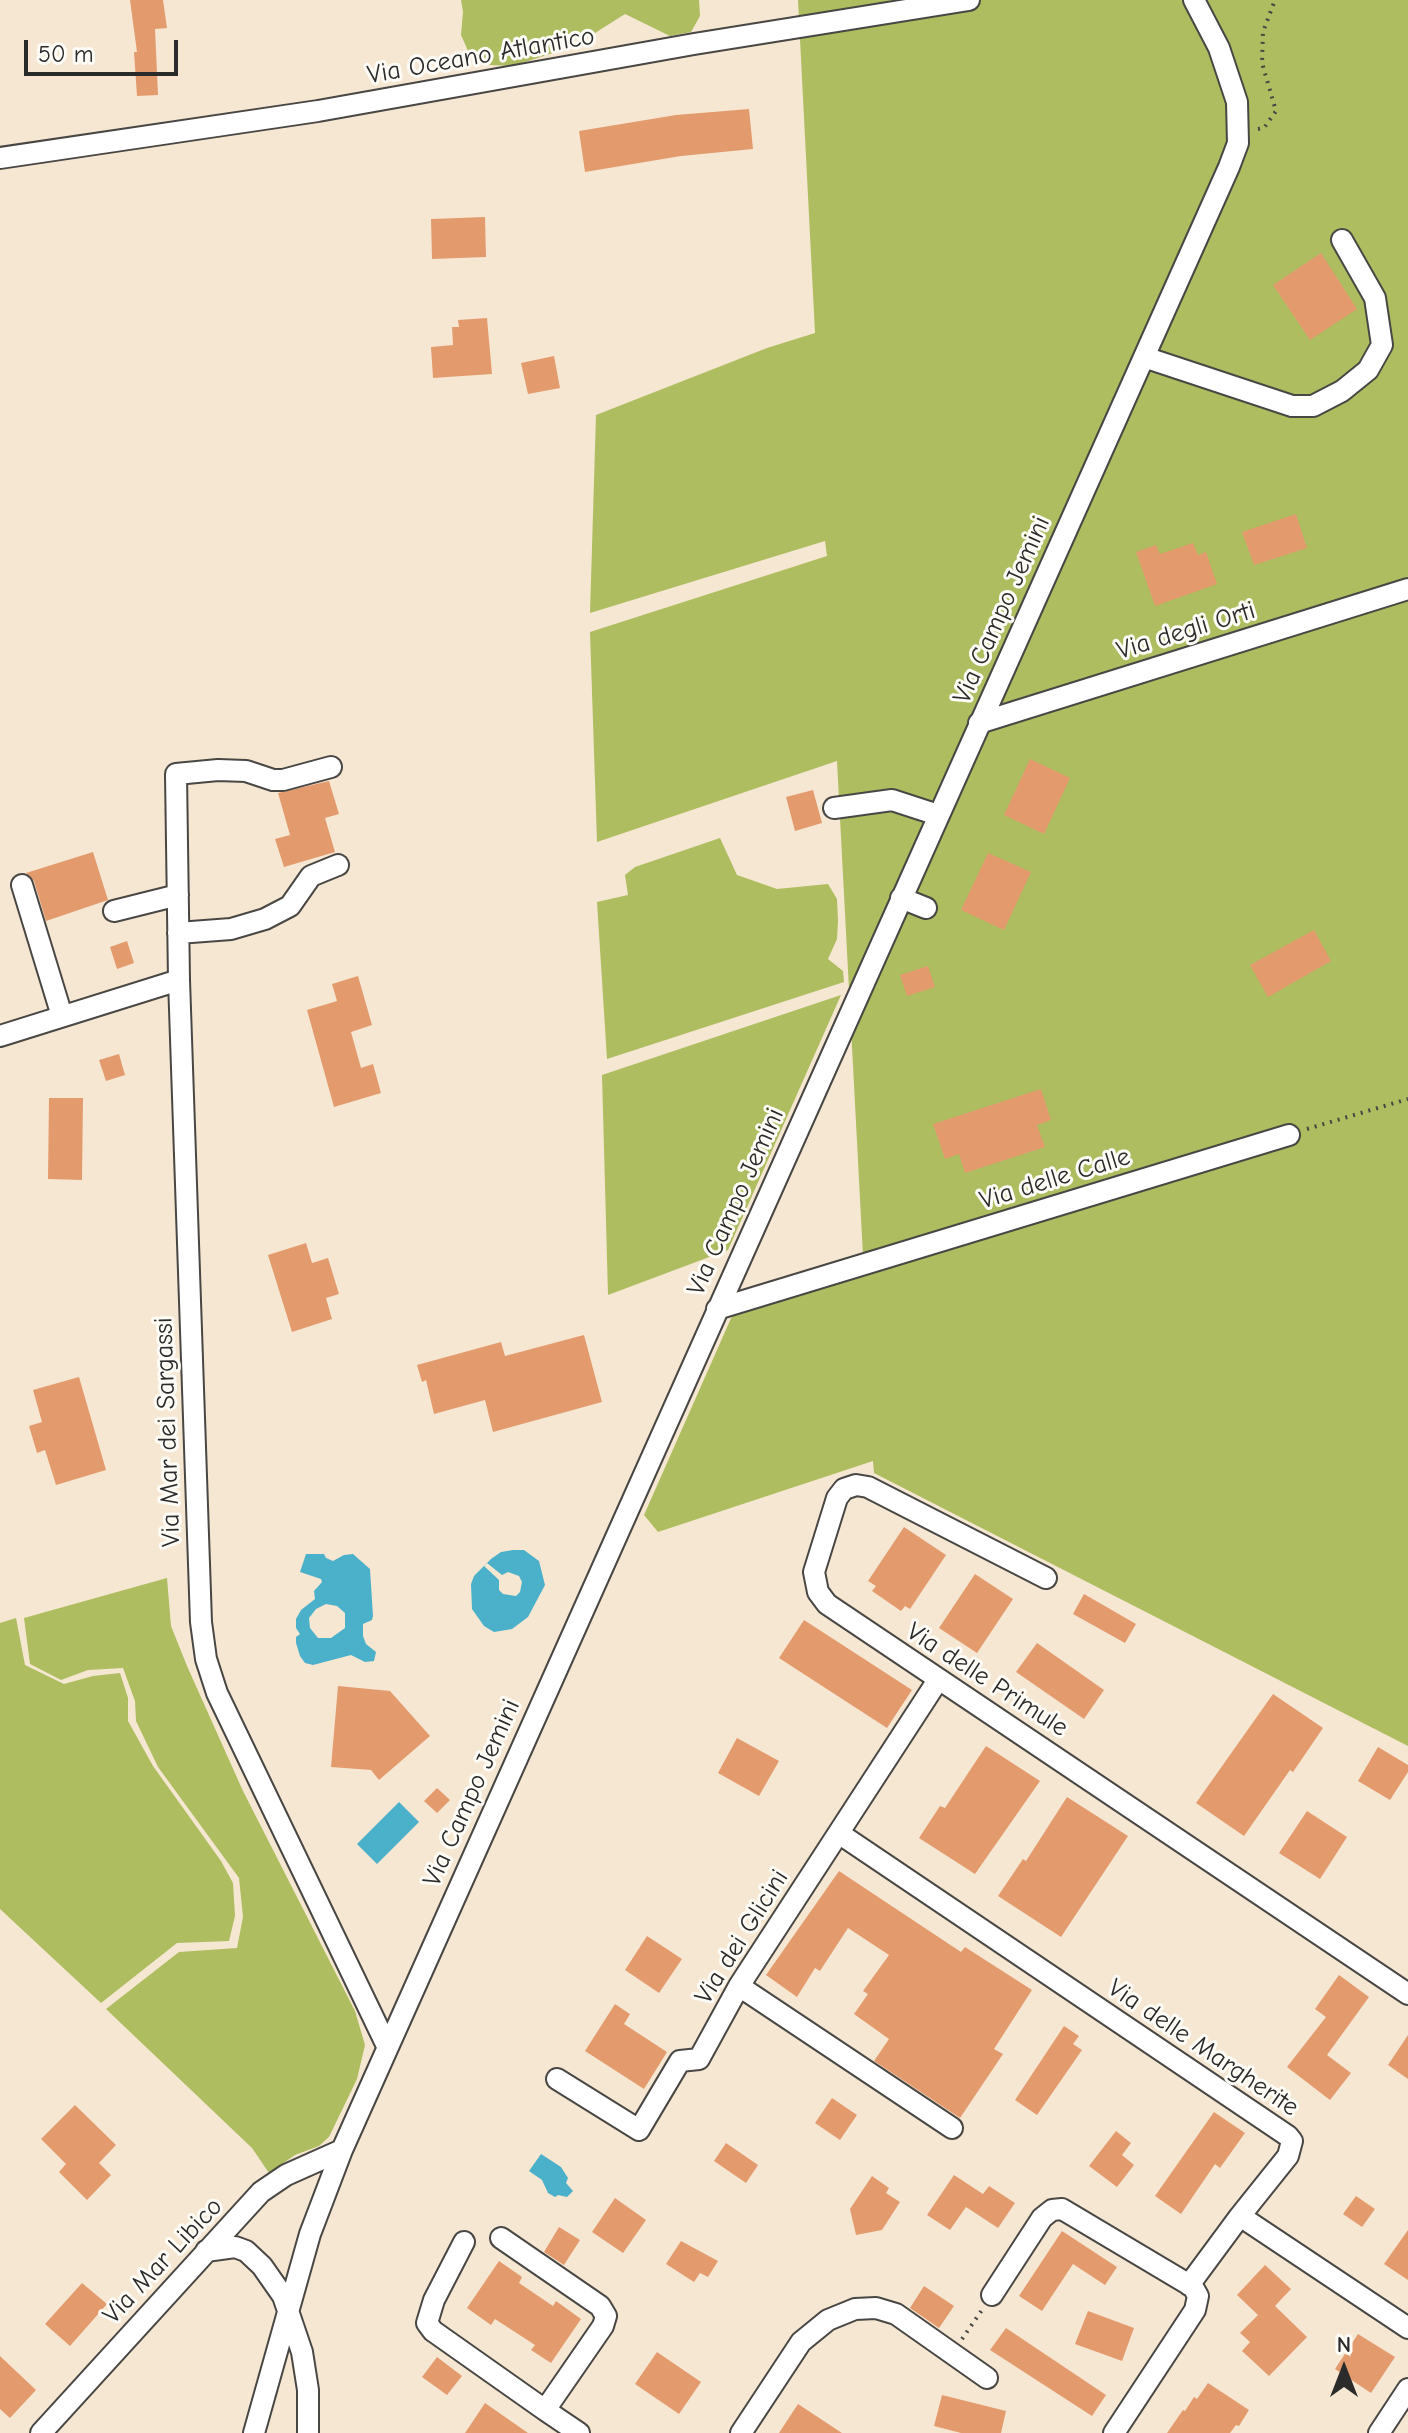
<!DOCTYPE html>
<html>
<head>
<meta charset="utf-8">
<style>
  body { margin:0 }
  #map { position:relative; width:1408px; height:2433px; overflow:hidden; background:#f6e7d2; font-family:"Comic Neue",sans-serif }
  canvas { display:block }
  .north { position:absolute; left:1304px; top:2329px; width:80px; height:80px; -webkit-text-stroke:6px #fdfcf7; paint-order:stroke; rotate:0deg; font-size:22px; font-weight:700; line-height:32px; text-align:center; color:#2b2b2b }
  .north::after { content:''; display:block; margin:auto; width:28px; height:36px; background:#2b2b2b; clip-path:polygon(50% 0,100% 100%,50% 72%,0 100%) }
  .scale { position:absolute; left:24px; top:40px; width:154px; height:36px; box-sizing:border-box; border:4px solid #2b2b2b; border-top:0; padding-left:10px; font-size:24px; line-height:28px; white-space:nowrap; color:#2b2b2b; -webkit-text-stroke:6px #fdfcf7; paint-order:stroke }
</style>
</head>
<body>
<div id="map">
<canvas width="1408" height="2433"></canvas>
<div class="north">N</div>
<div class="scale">50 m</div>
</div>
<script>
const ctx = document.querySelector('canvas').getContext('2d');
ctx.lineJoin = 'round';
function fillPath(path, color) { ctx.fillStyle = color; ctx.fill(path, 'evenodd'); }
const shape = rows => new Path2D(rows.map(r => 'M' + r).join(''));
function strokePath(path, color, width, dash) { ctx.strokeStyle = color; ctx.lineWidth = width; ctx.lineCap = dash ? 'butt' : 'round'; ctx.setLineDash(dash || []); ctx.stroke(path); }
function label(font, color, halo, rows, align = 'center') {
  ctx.font = font + ' "Comic Neue",sans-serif'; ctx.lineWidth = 6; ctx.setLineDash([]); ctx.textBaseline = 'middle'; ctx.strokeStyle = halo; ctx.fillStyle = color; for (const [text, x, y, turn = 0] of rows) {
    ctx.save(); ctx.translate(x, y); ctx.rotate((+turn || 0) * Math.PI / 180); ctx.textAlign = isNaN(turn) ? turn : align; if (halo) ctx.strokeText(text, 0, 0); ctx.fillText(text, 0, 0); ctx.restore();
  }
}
const green = shape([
  [461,0,699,0,700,16,691,32,670,36,625,14,595,33,566,34,556,52,513,66,490,65,473,62,461,35,463,12],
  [798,0,1408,0,1408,1746,874,1473,873,1461,658,1532,644,1515,732,1316,864,1275,837,761,597,842,590,632,827,556,825,541,590,613,596,415,767,348,815,333],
  [720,838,737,875,777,889,828,884,837,899,838,921,837,939,828,959,843,971,844,982,607,1059,597,902,628,895,625,875,635,867],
  [841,995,728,1250,608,1295,602,1075],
  [167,1578,171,1626,187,1666,243,1791,355,2011,365,2045,357,2079,329,2137,319,2146,295,2155,269,2173,252,2148,106,2009,179,1952,237,1948,243,1917,239,1878,158,1767,136,1721,135,1701,123,1668,88,1670,61,1680,30,1664,24,1618],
  [16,1618,25,1665,64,1684,93,1676,120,1673,128,1698,128,1721,153,1766,221,1861,233,1883,235,1916,229,1941,177,1943,101,2003,0,1909,0,1623]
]);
const water = shape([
  [513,1550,524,1550,539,1561,545,1585,528,1617,512,1629,494,1632,484,1626,472,1609,471,1584,474,1576,491,1559,501,1552],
  [306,1554,324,1554,326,1558,333,1561,344,1555,353,1554,370,1569,373,1616,372,1620,363,1624,363,1636,366,1644,376,1652,374,1661,365,1662,351,1655,313,1665,305,1663,300,1656,296,1643,296,1637,300,1634,296,1628,296,1619,301,1610,315,1599,314,1591,322,1582,321,1579,300,1572],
  [326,1604,337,1606,345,1613,345,1628,331,1638,318,1638,310,1628,309,1618,316,1609],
  [399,1802,419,1822,377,1864,357,1844],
  [541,2154,561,2167,568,2178,566,2183,573,2191,567,2197,558,2195,555,2197,548,2193,542,2180,529,2171]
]);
const pier = shape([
  [487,1563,502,1575,508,1572,519,1576,522,1582,520,1592,516,1596,503,1594,499,1590,499,1580,484,1566]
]);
const building = shape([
  [130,0,163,0,167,28,155,29,158,95,137,96,134,52,137,52],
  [749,109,753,149,681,156,585,172,579,131,676,115],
  [485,217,486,257,432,259,431,219],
  [1321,253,1357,309,1310,340,1273,285],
  [487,318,492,374,433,378,431,347,453,345,452,327,459,327,458,320],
  [554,356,560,388,528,394,521,363],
  [1296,514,1307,548,1254,565,1242,532],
  [1193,543,1198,555,1206,552,1217,584,1155,606,1136,552,1156,545,1160,554],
  [1030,759,1070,778,1044,834,1004,815],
  [329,781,339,814,325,818,335,852,284,867,275,839,290,835,278,793],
  [813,790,822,823,795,831,786,797],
  [93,852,108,900,46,921,34,881,26,873],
  [988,853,1031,872,1004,930,961,910],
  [1314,930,1331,961,1268,997,1250,965],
  [127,941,134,963,117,969,110,947],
  [928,966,935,987,907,996,900,975],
  [358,976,372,1025,351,1032,361,1068,373,1064,381,1093,334,1107,307,1010,337,1001,332,984],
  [119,1054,125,1075,106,1081,99,1060],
  [1041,1089,1051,1120,1037,1125,1045,1147,965,1173,959,1154,945,1159,933,1124],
  [49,1098,83,1098,82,1180,48,1179],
  [306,1243,312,1263,328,1258,339,1294,326,1298,332,1319,292,1332,268,1255],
  [584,1335,602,1402,493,1432,485,1400,434,1414,426,1380,422,1382,417,1365,501,1342,505,1356],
  [79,1377,106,1470,56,1485,45,1450,37,1453,29,1426,42,1422,33,1390],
  [904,1527,946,1555,910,1609,905,1606,901,1611,872,1591,876,1586,868,1581],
  [975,1574,1013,1599,977,1653,939,1628],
  [1084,1594,1136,1624,1125,1643,1073,1614],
  [804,1620,912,1690,887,1728,779,1658],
  [1037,1643,1104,1690,1084,1719,1016,1672],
  [338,1686,390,1691,430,1736,379,1780,371,1770,331,1767],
  [1273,1694,1323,1728,1293,1772,1290,1770,1244,1836,1196,1803],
  [737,1738,779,1761,759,1796,718,1773],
  [986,1746,1040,1781,975,1874,919,1838,940,1806,945,1808],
  [1378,1747,1408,1765,1408,1772,1390,1800,1358,1781],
  [437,1788,450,1800,437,1813,424,1801],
  [1067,1797,1128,1836,1061,1937,998,1896,1023,1859,1026,1861],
  [1307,1811,1347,1837,1320,1879,1279,1853],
  [839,1871,961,1952,965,1947,1032,1990,994,2049,1003,2054,960,2118,874,2061,889,2039,854,2014,868,1994,863,1991,889,1955,848,1928,820,1971,815,1968,797,1997,766,1975],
  [647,1936,682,1959,659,1993,625,1970],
  [1339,1975,1369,1997,1327,2055,1351,2073,1330,2100,1287,2067,1326,2017,1315,2009],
  [615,2004,630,2014,624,2024,667,2052,644,2089,585,2051],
  [1064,2026,1079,2036,1073,2044,1082,2050,1037,2115,1015,2100],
  [1408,2035,1408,2079,1388,2065],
  [832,2098,857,2115,840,2140,815,2123],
  [75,2105,116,2145,99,2163,111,2175,87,2200,59,2172,66,2164,41,2139],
  [1214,2112,1245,2133,1220,2168,1215,2164,1181,2214,1155,2196],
  [1116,2131,1131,2143,1122,2155,1134,2165,1117,2187,1089,2166],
  [726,2143,758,2165,746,2183,714,2161],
  [954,2175,983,2194,989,2186,1015,2203,998,2228,966,2207,950,2230,927,2215],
  [872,2176,889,2188,886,2193,900,2202,882,2230,856,2235,850,2209],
  [1356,2196,1375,2209,1362,2227,1343,2214],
  [615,2198,646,2220,623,2253,592,2232],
  [559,2227,580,2240,564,2265,544,2252],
  [1408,2230,1408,2280,1384,2264],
  [1062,2231,1117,2267,1105,2285,1073,2264,1042,2311,1019,2296],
  [681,2241,718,2261,708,2277,700,2273,694,2282,666,2264],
  [499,2261,522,2277,519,2283,553,2306,556,2301,581,2319,551,2363,531,2350,535,2345,495,2319,491,2325,467,2308],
  [1265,2265,1291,2289,1275,2306,1307,2337,1269,2376,1242,2351,1250,2342,1240,2333,1258,2315,1237,2295],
  [82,2283,107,2304,70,2346,45,2324],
  [924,2286,954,2306,939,2328,910,2308],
  [1088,2311,1134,2328,1122,2361,1075,2344],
  [1006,2328,1106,2395,1092,2416,990,2350],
  [1358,2334,1395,2357,1371,2393,1335,2369],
  [657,2352,701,2382,679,2414,635,2384],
  [0,2356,36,2390,10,2418,0,2409],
  [437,2357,462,2376,447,2395,422,2377],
  [1208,2383,1249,2410,1239,2426,1236,2425,1230,2433,1167,2433,1183,2410,1185,2411,1194,2397,1197,2399],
  [942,2395,1006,2411,1001,2433,961,2433,934,2426],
  [485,2403,528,2433,465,2433],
  [798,2404,842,2433,779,2433]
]);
const path = shape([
  [1258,129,1264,128,1276,111,1262,63,1263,32,1275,0],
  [1307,1129,1408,1099],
  [962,2339,982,2310]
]);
const minor = shape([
  [0,158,318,111,694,44,969,0],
  [1144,357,1292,406,1313,406,1342,391,1368,370,1382,345,1375,298,1342,240],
  [979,723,1408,589],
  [331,767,283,780,273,780,246,771,218,770,176,774,179,980,201,1622,206,1659,217,1693,387,2046],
  [834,808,892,800,938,815],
  [22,885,62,1016],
  [901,898,926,908],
  [114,911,178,895],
  [178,933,231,929,265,919,290,906,311,876,338,865],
  [0,1036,179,980],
  [717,1309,1289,1135],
  [1046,1578,868,1487,856,1485,844,1489,837,1498,814,1572,818,1592,827,1604,1408,1994],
  [840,1834,1288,2136,1292,2141,1288,2156,1240,2216,1408,2328],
  [739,1986,952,2128],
  [557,2079,639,2130,680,2061,699,2059,739,1986,938,1680],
  [501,2238,600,2306,606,2316,603,2326,545,2410,579,2433],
  [464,2242,434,2300,427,2323,433,2331,545,2410],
  [206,2251,235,2247,246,2251,262,2266,283,2296,302,2352,308,2390,308,2433],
  [1189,2285,1240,2216],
  [992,2295,1042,2218,1052,2210,1062,2209,1193,2287,1198,2296,1195,2310,1114,2433],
  [41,2433,261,2192,286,2175,342,2150],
  [254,2433,310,2234,342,2150,1229,167,1238,143,1237,102,1219,48,1194,0],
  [741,2433,801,2342,828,2320,855,2309,876,2308,896,2314,987,2378],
  [1379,2433,1408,2389]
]);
const streetNames = [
  ["Via Oceano Atlantico",481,56,-10],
  ["Via Campo Jemini",1002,610,-66],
  ["Via degli Orti",1186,631,-17],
  ["Via delle Calle",1055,1179,-17],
  ["Via Campo Jemini",736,1202,-66],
  ["Via Mar dei Sargassi",168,1432,-92],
  ["Via delle Primule",987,1680,33],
  ["Via Campo Jemini",472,1793,-66],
  ["Via dei Glicini",742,1937,-58],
  ["Via delle Margherite",1203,2048,34],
  ["Via Mar Libico",163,2261,-47]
];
fillPath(green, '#aebd5f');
fillPath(water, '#4bb0ca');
fillPath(pier, '#f6e7d2');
fillPath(building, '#e39b6e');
strokePath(minor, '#494744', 24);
strokePath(path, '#494744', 4, [2, 6]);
strokePath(minor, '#fff', 20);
label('26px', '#2b2b2b', '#fdfcf7', streetNames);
</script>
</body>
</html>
